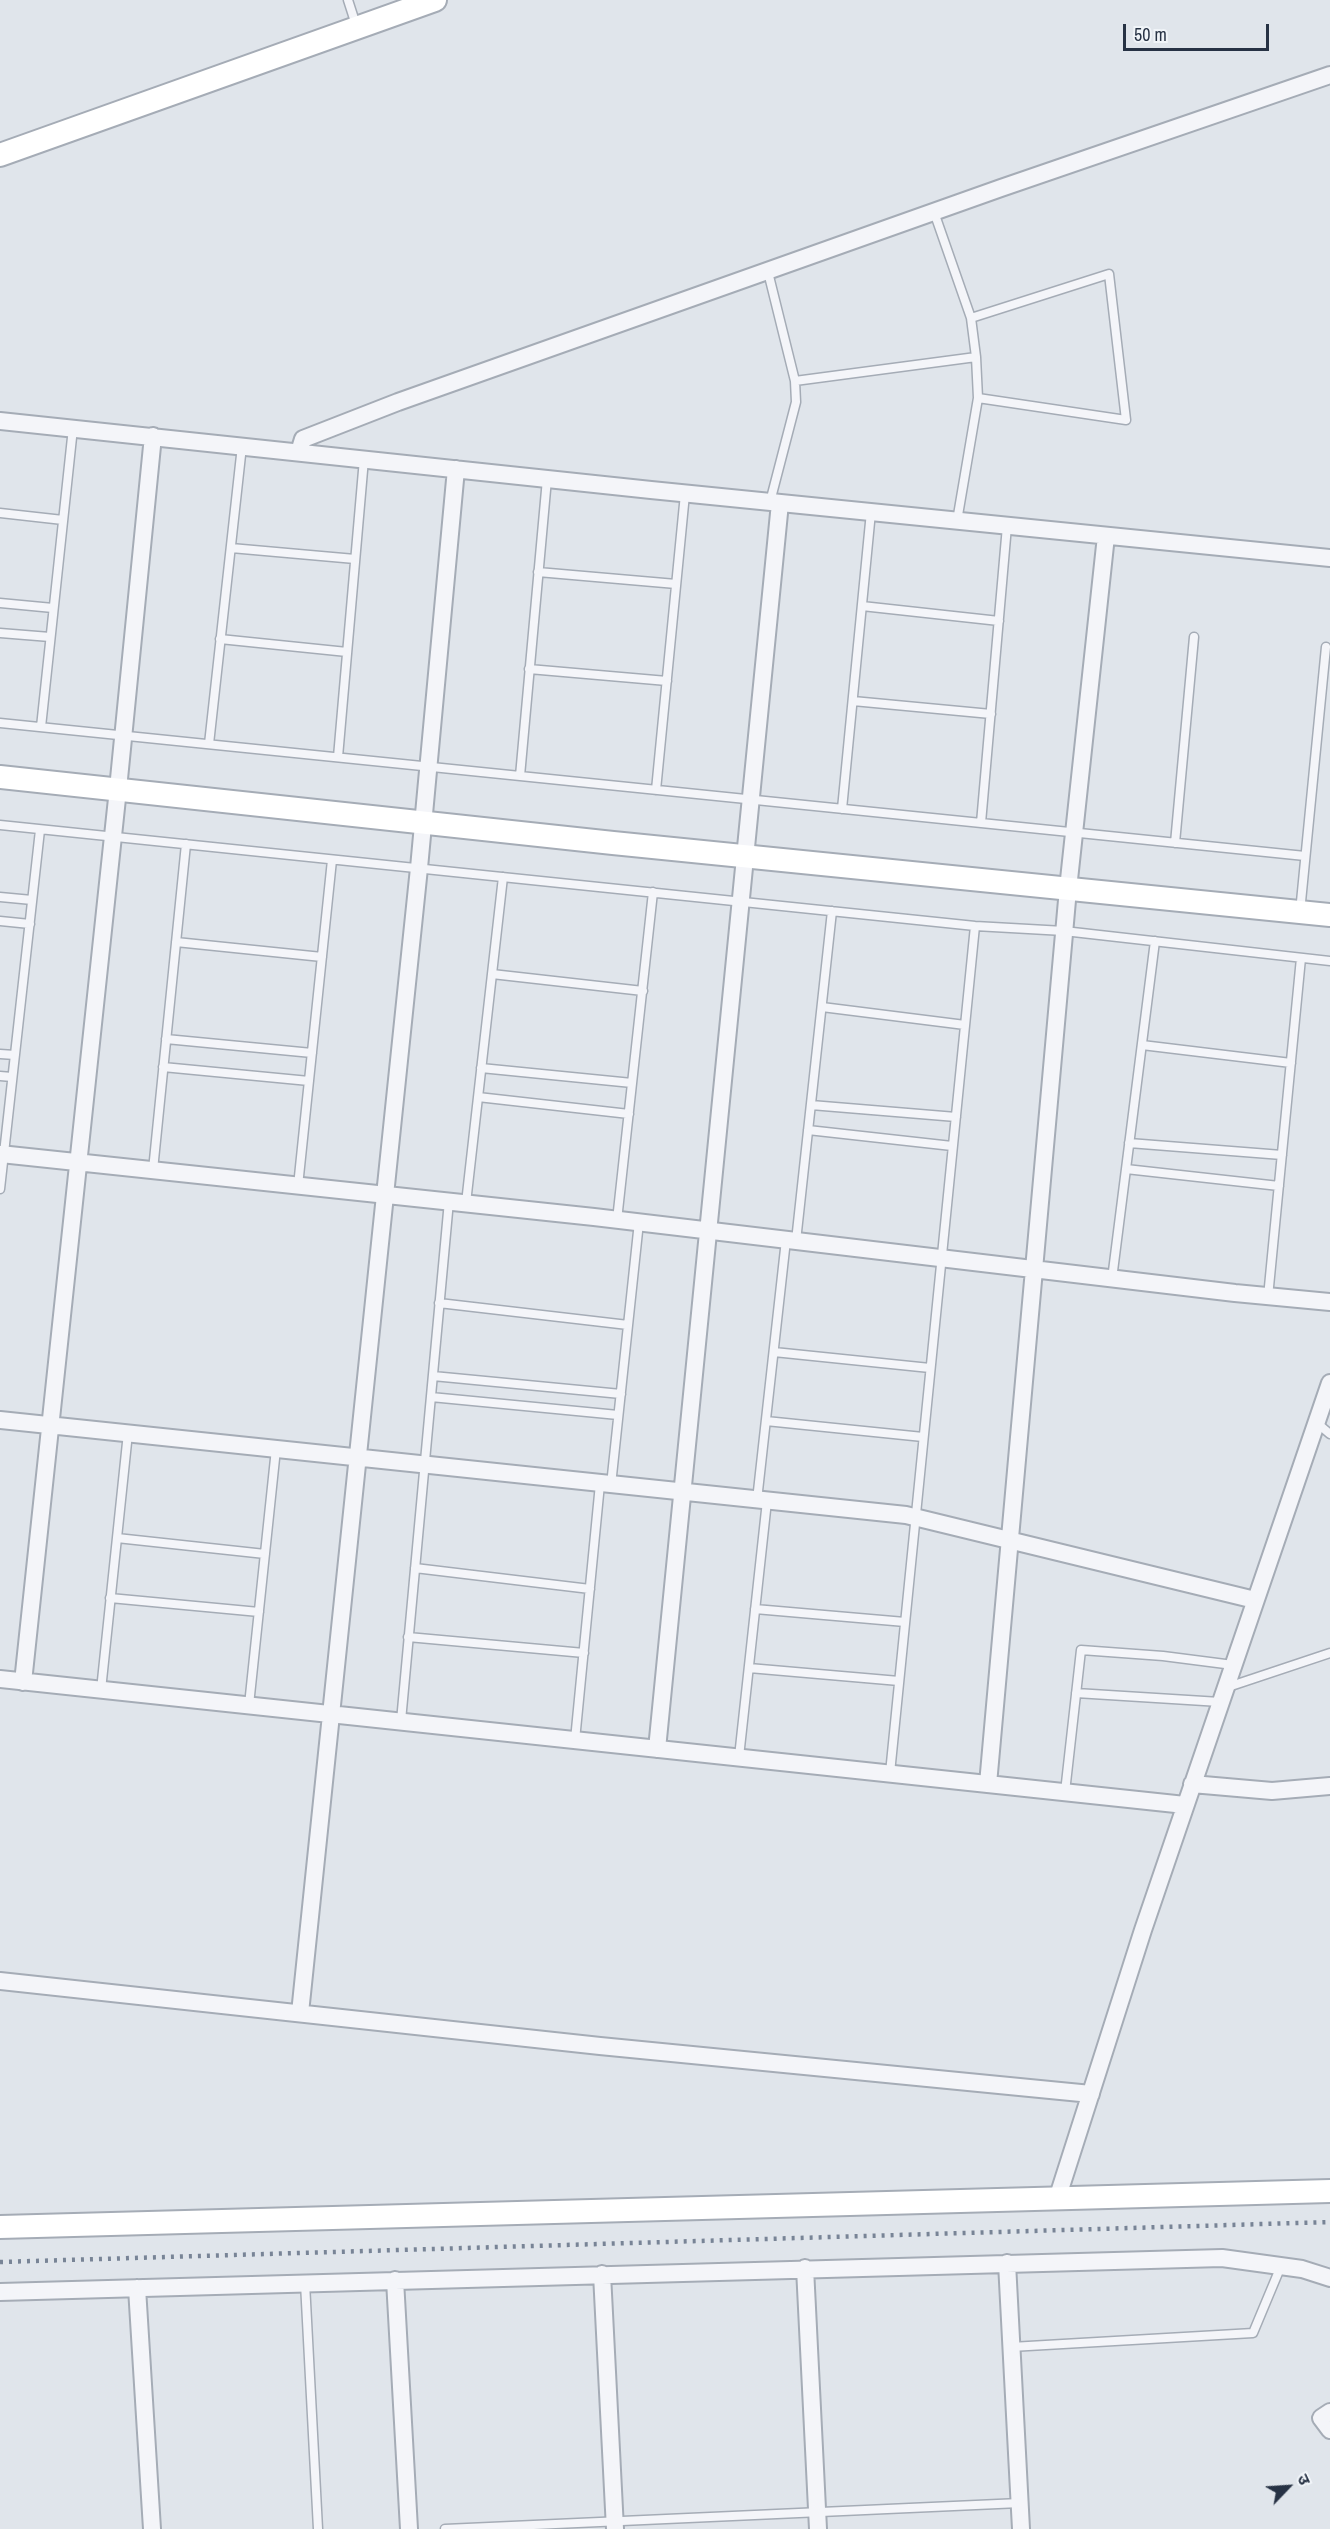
<!DOCTYPE html>
<html>
<head>
<meta charset="utf-8">
<style>
  body { margin:0 }
  #map { position:relative; width:1330px; height:2529px; overflow:hidden; background:#e0e5eb; font-family:"Archivo Narrow","Noto Sans Devanagari",sans-serif }
  canvas { display:block }
  .north { position:absolute; left:1258px; top:2457px; width:60px; height:60px; -webkit-text-stroke:4px #f0f4f8; paint-order:stroke; rotate:65deg; font-size:16px; font-weight:700; line-height:24px; text-align:center; color:#273244 }
  .north::after { content:''; display:block; margin:auto; width:21px; height:27px; background:#273244; clip-path:polygon(50% 0,100% 100%,50% 72%,0 100%) }
  .scale { position:absolute; left:1123px; top:24px; width:146px; height:27px; box-sizing:border-box; border:3px solid #273244; border-top:0; padding-left:8px; font-size:18px; line-height:21px; white-space:nowrap; color:#273244; -webkit-text-stroke:4px #f0f4f8; paint-order:stroke }
</style>
</head>
<body>
<div id="map">
<canvas width="1330" height="2529"></canvas>
<div class="north">उ</div>
<div class="scale">50 m</div>
</div>
<script>
const ctx = document.querySelector('canvas').getContext('2d');
ctx.lineJoin = 'round';
const shape = rows => new Path2D(rows.map(r => 'M' + r).join(''));
function strokePath(path, color, width, dash) { ctx.strokeStyle = color; ctx.lineWidth = width; ctx.lineCap = dash ? 'butt' : 'round'; ctx.setLineDash(dash || []); ctx.stroke(path); }
const lane = shape([
  [348,0,357,28],
  [934,212,971,318,976,357,978,398,957,521],
  [768,272,795,381,796,402,770,502],
  [971,318,1109,274,1126,420,978,398],
  [795,381,976,357],
  [0,513,63,520],
  [231,548,355,559],
  [538,572,676,584],
  [0,603,53,608],
  [862,606,999,621],
  [0,633,50,637],
  [220,639,347,652],
  [529,669,667,681],
  [853,701,991,714],
  [0,723,1305,856],
  [41,727,73,428],
  [209,744,242,446],
  [338,757,364,459],
  [520,776,547,479],
  [656,790,685,494],
  [842,809,871,512],
  [981,823,1007,526],
  [0,825,975,926,1064,931,1330,961],
  [1175,843,1194,637],
  [0,897,32,900],
  [1300,912,1326,647],
  [0,921,30,924],
  [176,942,322,957],
  [492,974,643,991],
  [822,1007,965,1025],
  [166,1039,312,1053],
  [1142,1045,1291,1063],
  [0,1054,15,1055],
  [163,1067,309,1081],
  [481,1068,632,1083],
  [0,1076,12,1077],
  [478,1097,629,1114],
  [811,1105,956,1117],
  [808,1130,952,1146],
  [1129,1143,1282,1155],
  [1126,1169,1279,1186],
  [153,1170,186,844],
  [298,1186,332,860],
  [0,1189,40,830],
  [466,1203,503,877],
  [617,1220,653,892],
  [796,1241,832,911],
  [1112,1279,1155,941],
  [1268,1297,1301,958],
  [439,1303,628,1325],
  [774,1352,930,1368],
  [433,1376,621,1394],
  [431,1397,618,1415],
  [766,1421,923,1437],
  [1317,1423,1330,1434],
  [611,1485,639,1222],
  [757,1500,786,1240],
  [117,1538,265,1554],
  [415,1568,590,1589],
  [110,1598,259,1612],
  [755,1609,905,1622],
  [408,1637,584,1653],
  [749,1668,899,1681],
  [1225,1688,1330,1653],
  [101,1690,128,1433],
  [1076,1693,1220,1702],
  [249,1705,276,1449],
  [401,1721,449,1201],
  [575,1740,600,1484],
  [739,1757,767,1501],
  [890,1773,975,926],
  [1065,1792,1081,1650,1163,1656,1233,1665],
  [305,2283,318,2529],
  [1011,2347,1253,2333,1281,2266],
  [445,2529,1020,2503]
]);
const street = shape([
  [0,421,651,490,1330,558],
  [299,452,303,439,398,402,1001,188,1330,75],
  [0,1154,594,1217,1235,1293,1330,1302],
  [0,1420,906,1515,1255,1600],
  [0,1679,1185,1805],
  [23,1682,118,789,153,436],
  [657,1749,780,503],
  [988,1784,1068,889,1106,536],
  [1192,1784,1272,1791,1330,1786],
  [0,1981,600,2046,1091,2094],
  [300,2013,419,868,456,469],
  [1058,2196,1143,1930,1330,1383],
  [1007,2263,1021,2529],
  [805,2268,818,2529],
  [602,2274,615,2529],
  [395,2280,409,2529],
  [137,2288,152,2529],
  [0,2292,1222,2258,1302,2269,1330,2278],
  [1330,2412,1321,2418,1330,2430]
]);
const secondary = shape([
  [0,155,435,0],
  [0,777,613,843,1330,915],
  [0,2227,1330,2191]
]);
const rail = shape([
  [0,2262,1330,2222]
]);
strokePath(lane, '#a5acb6', 11);
strokePath(street, '#a5acb6', 20);
strokePath(secondary, '#a5acb6', 26);
strokePath(lane, '#f4f5f9', 8);
strokePath(street, '#f4f5f9', 16);
strokePath(secondary, '#fff', 22);
strokePath(rail, '#788496', 4.5, [3, 6]);
</script>
</body>
</html>
